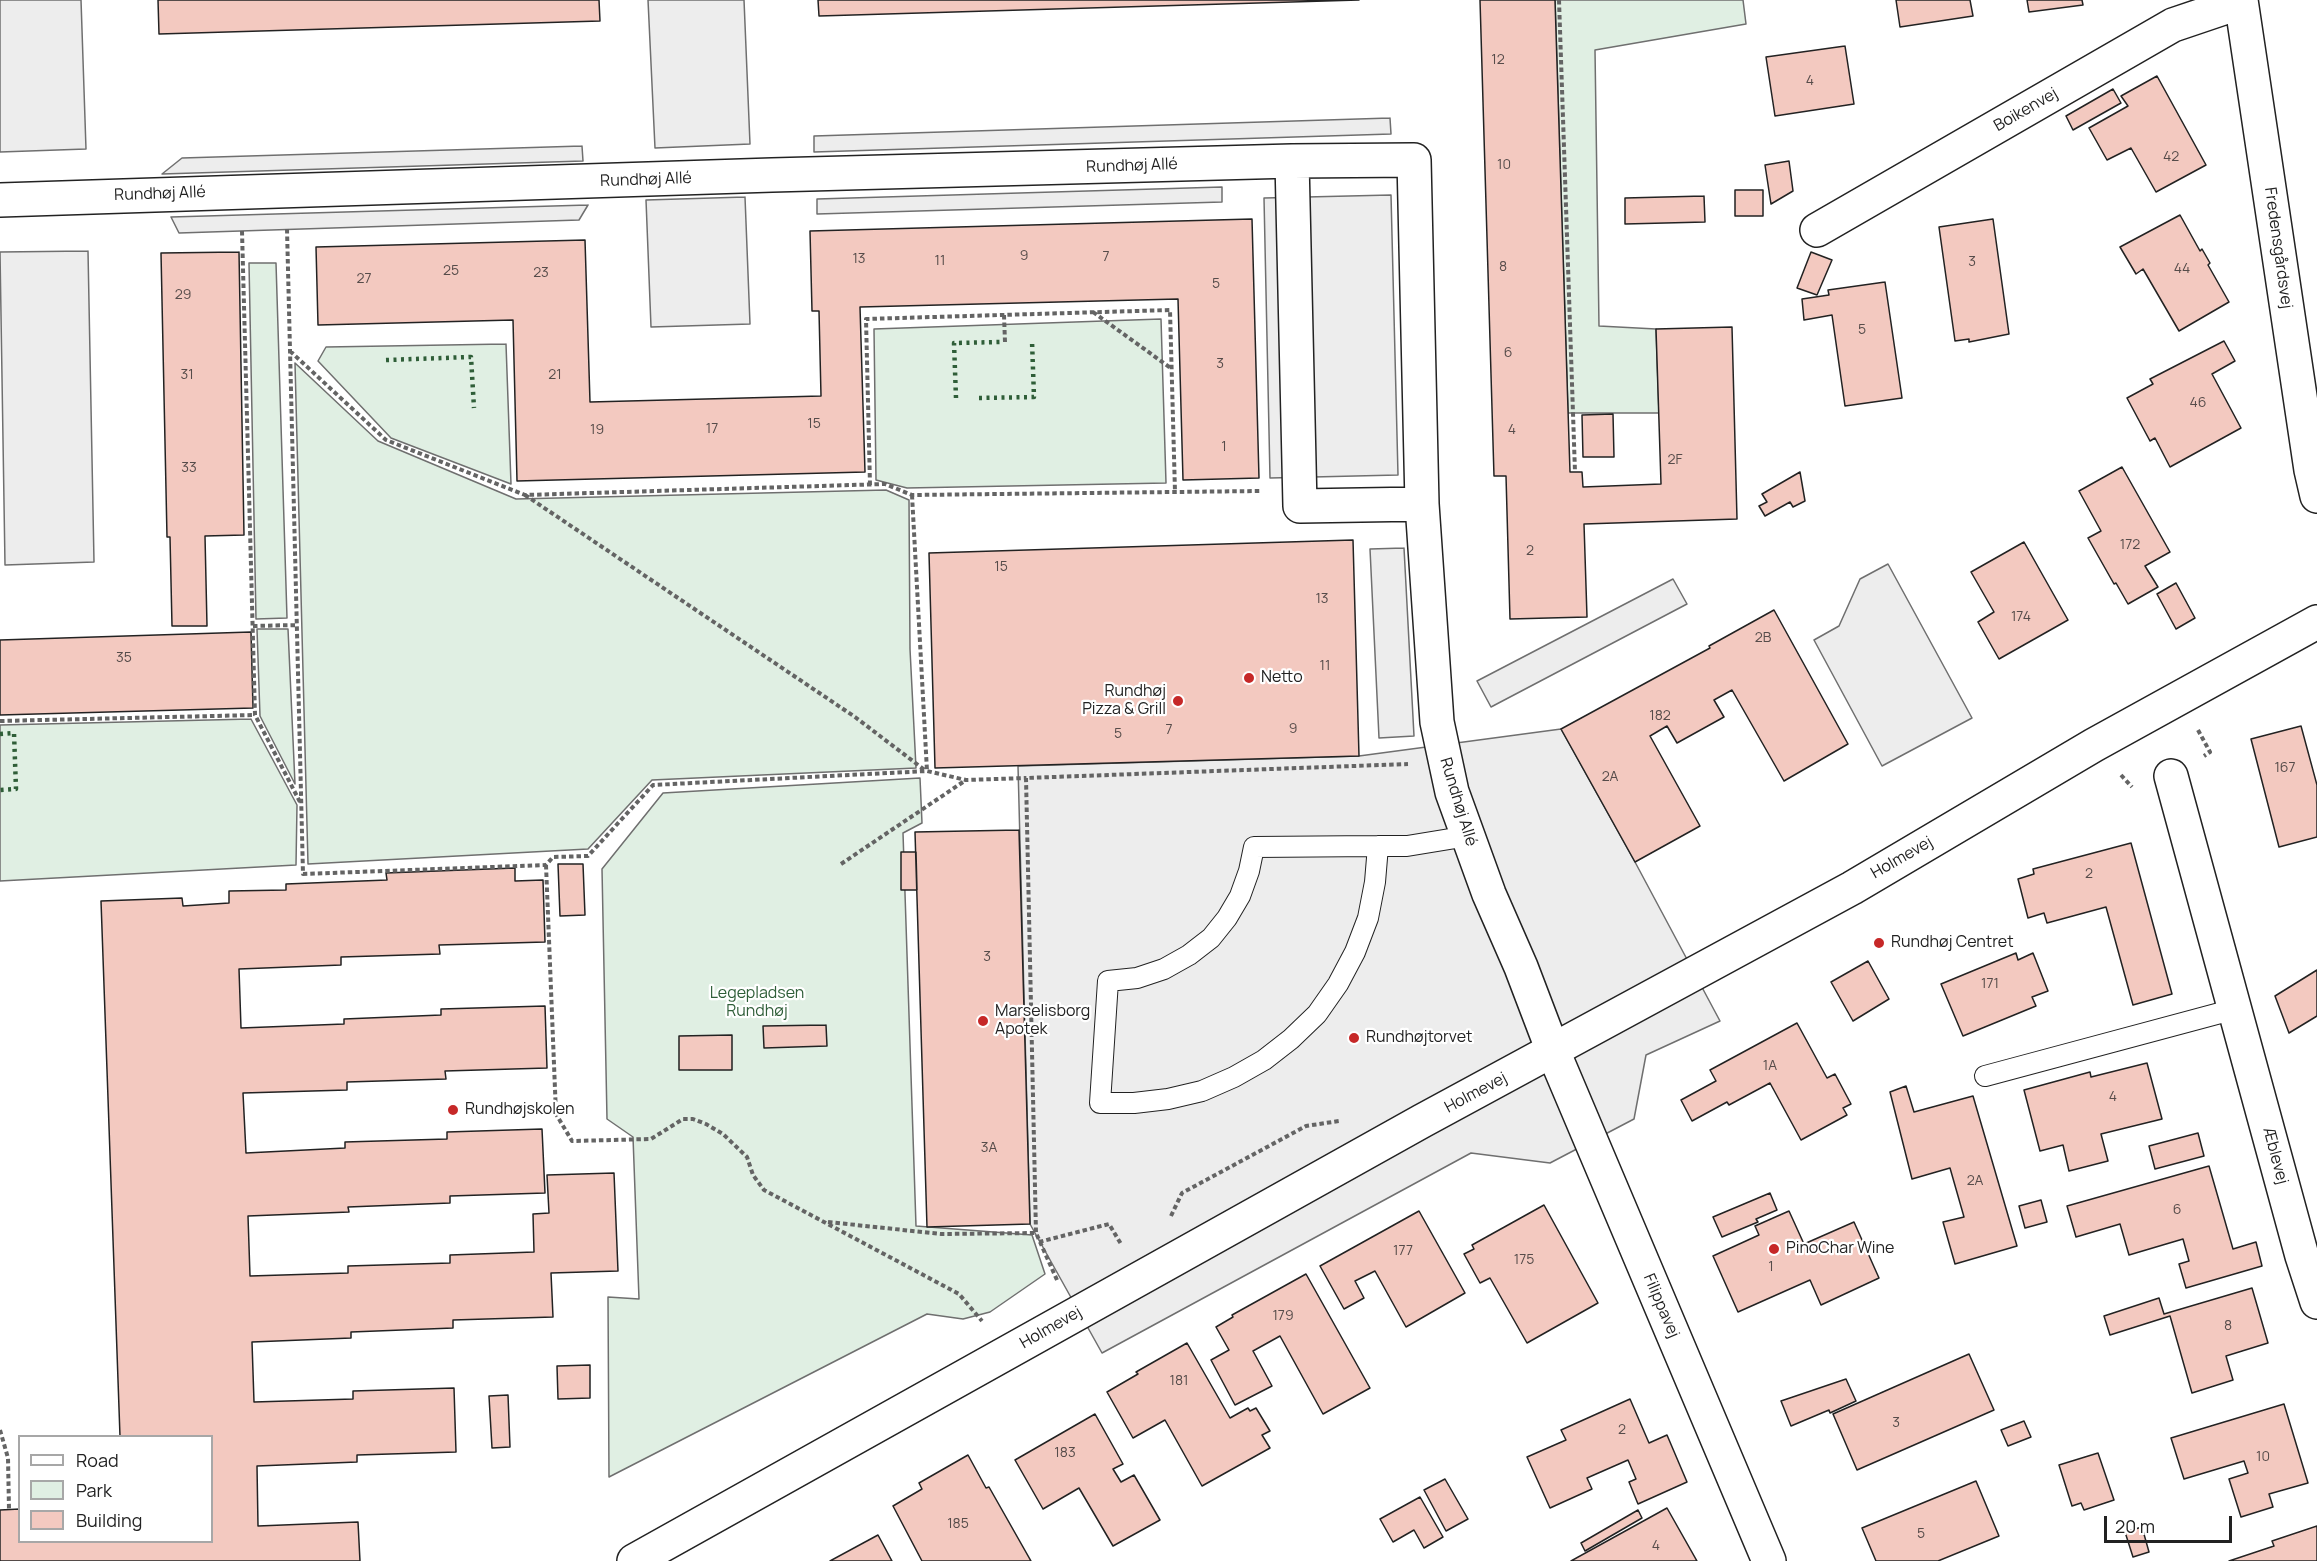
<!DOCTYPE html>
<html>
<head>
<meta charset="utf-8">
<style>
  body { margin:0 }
  #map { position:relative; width:2317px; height:1561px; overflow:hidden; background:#fff; font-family:Manrope,sans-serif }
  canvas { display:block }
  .legend { position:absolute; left:18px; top:1435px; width:195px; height:108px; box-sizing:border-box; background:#fff; border:2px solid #a7a7a7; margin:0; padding:8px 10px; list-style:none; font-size:18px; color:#222 }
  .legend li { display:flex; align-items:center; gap:12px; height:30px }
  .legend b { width:30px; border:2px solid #a7a7a7 }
  .scale { position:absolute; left:2104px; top:1516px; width:128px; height:27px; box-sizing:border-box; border:3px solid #222; border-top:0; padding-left:8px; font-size:18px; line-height:21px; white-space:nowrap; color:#222; -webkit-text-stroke:4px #fff; paint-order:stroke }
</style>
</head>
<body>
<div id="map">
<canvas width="2317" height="1561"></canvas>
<ul class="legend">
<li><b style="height:8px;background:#fff"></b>Road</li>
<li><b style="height:16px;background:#e0efe3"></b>Park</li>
<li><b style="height:16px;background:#f3c9c0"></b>Building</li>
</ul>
<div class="scale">20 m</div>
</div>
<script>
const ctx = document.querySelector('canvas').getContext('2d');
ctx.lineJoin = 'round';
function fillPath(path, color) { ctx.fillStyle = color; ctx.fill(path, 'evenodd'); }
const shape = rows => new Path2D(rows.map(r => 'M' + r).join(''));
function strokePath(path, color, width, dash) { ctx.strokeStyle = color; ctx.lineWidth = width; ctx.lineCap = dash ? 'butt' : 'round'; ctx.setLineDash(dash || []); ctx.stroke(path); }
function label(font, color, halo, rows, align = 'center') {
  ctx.font = font + ' Manrope,sans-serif'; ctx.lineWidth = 4.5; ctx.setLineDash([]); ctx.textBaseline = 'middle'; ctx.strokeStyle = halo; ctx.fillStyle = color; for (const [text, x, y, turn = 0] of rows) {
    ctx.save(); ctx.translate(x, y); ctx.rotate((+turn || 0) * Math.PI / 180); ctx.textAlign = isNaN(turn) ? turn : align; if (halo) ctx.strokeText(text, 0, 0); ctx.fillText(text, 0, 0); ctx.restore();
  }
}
const green = shape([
  [1555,0,1743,0,1746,24,1595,50,1599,326,1656,329,1659,413,1568,413,1555,0],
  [249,263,276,263,287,618,256,619,249,263],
  [1161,319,1166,483,907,488,876,480,874,329,1161,319],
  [506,344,511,484,391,438,318,361,326,347,506,344],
  [295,363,378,441,516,499,886,490,909,500,910,649,916,768,652,780,588,849,308,864,295,363],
  [257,629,288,629,295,784,260,716,257,629],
  [251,719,297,805,296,865,0,881,0,725,251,719],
  [920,778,922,823,903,833,916,1226,1032,1235,1045,1274,990,1312,963,1319,927,1314,609,1477,608,1297,639,1299,633,1137,607,1119,602,869,663,793,920,778]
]);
const parking = shape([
  [0,0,81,0,86,149,0,152,0,0],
  [648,0,744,0,750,144,655,148,648,0],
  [1390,118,1391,134,814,152,814,136,1390,118],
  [582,146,583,161,162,174,182,158,582,146],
  [1222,187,1222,202,817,214,817,199,1222,187],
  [1391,195,1398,475,1270,478,1264,198,1391,195],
  [745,197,750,324,651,327,646,200,745,197],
  [588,205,579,220,179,233,171,217,588,205],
  [88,251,94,562,5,565,0,252,88,251],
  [1404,548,1414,736,1379,738,1370,549,1404,548],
  [1888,564,1972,718,1882,766,1814,640,1839,626,1860,579,1888,564],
  [1673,579,1687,604,1491,707,1477,681,1673,579],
  [1561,729,1635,862,1720,1021,1646,1055,1634,1119,1550,1163,1471,1153,1102,1353,1030,1224,1018,766,1359,756,1561,729]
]);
const building = shape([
  [158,0,599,0,600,21,159,34,158,0],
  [818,0,1359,0,819,16,818,0],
  [1480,0,1555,0,1570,472,1582,472,1583,487,1661,484,1656,329,1732,327,1737,519,1584,524,1587,617,1510,619,1506,476,1494,476,1480,0],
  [1896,0,1970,0,1973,16,1900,27,1896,0],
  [2027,0,2082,0,2083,5,2029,12,2027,0],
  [1845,46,1854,104,1775,116,1766,57,1845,46],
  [2157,76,2206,165,2156,192,2131,148,2107,160,2089,128,2128,106,2121,96,2157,76],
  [2113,89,2121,103,2073,130,2066,116,2113,89],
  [1789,161,1793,191,1771,204,1765,165,1789,161],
  [1735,190,1763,190,1763,216,1735,216,1735,190],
  [1704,196,1705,222,1625,224,1625,198,1704,196],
  [2180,215,2200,251,2202,249,2210,263,2208,265,2229,302,2179,331,2143,269,2136,274,2120,247,2180,215],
  [1252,219,1259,478,1183,480,1178,299,860,307,865,472,517,481,513,320,318,325,316,247,585,240,590,402,821,396,819,311,812,311,810,231,1252,219],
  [1993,219,2009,334,1969,342,1969,339,1955,341,1939,227,1993,219],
  [239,252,244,535,205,536,207,626,172,626,170,537,167,537,161,253,239,252],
  [1811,252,1832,260,1817,295,1797,288,1811,252],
  [1885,282,1902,398,1845,406,1832,315,1804,320,1802,299,1829,295,1828,290,1885,282],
  [2224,341,2235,361,2212,374,2241,428,2170,467,2155,438,2150,441,2127,398,2153,384,2150,379,2224,341],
  [1613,414,1614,457,1583,457,1582,415,1613,414],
  [2122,467,2170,552,2145,566,2158,587,2128,604,2116,583,2114,584,2088,538,2101,531,2079,491,2122,467],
  [1800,472,1805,501,1793,507,1790,502,1765,516,1759,506,1767,502,1762,494,1800,472],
  [1353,540,1359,756,935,768,929,553,1353,540],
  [2024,542,2068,620,1999,659,1978,622,1994,612,1971,572,2024,542],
  [2176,583,2195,618,2176,629,2157,594,2176,583],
  [1774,610,1848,744,1784,781,1732,690,1714,700,1724,717,1677,743,1667,726,1650,736,1700,826,1635,862,1561,729,1710,648,1709,646,1774,610],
  [251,632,253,708,0,715,0,640,251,632],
  [2301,726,2317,785,2317,837,2279,847,2251,739,2301,726],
  [1019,830,1030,1224,927,1227,915,832,1019,830],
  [2131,843,2172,994,2133,1005,2106,907,2047,923,2044,913,2028,918,2018,879,2034,874,2033,869,2131,843],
  [901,852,916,852,917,890,901,890,901,852],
  [558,864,583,864,585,915,560,916,558,864],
  [515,868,515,881,543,880,545,942,439,945,440,954,341,957,341,965,239,969,241,1028,344,1024,344,1019,441,1015,441,1009,545,1006,547,1068,445,1071,446,1079,347,1082,347,1090,243,1093,246,1153,345,1148,345,1142,447,1139,447,1132,542,1129,545,1193,450,1196,450,1203,348,1207,349,1212,248,1216,250,1276,348,1273,348,1266,450,1263,450,1255,534,1252,533,1214,549,1213,547,1175,614,1173,618,1271,551,1273,553,1317,453,1320,453,1328,351,1332,351,1338,252,1342,254,1402,353,1399,353,1391,454,1388,456,1452,357,1455,357,1462,257,1466,258,1526,358,1522,360,1561,0,1561,0,1510,20,1509,20,1542,212,1542,212,1436,120,1436,101,901,182,898,183,906,229,903,229,891,286,890,286,884,387,880,386,873,515,868],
  [2016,953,2018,960,2033,953,2048,991,2032,997,2036,1006,1963,1036,1941,984,2016,953],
  [1868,961,1889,999,1853,1021,1831,982,1868,961],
  [2317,970,2317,1016,2289,1033,2275,996,2317,970],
  [1797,1023,1827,1078,1835,1074,1851,1104,1843,1108,1847,1115,1801,1140,1770,1083,1729,1105,1727,1102,1692,1121,1681,1100,1716,1081,1710,1070,1797,1023],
  [826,1025,827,1046,764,1048,763,1026,826,1025],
  [732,1035,732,1070,679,1070,679,1036,732,1035],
  [2147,1063,2162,1119,2101,1134,2108,1161,2069,1171,2063,1145,2040,1151,2024,1090,2090,1072,2091,1077,2147,1063],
  [1906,1086,1914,1112,1973,1096,2017,1246,1955,1264,1943,1222,1964,1217,1950,1168,1912,1179,1890,1092,1906,1086],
  [2198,1133,2204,1156,2155,1169,2149,1146,2198,1133],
  [2209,1166,2233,1249,2256,1242,2262,1266,2186,1288,2179,1264,2189,1261,2183,1239,2129,1255,2120,1224,2076,1237,2067,1206,2209,1166],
  [1770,1193,1777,1210,1756,1219,1758,1222,1722,1237,1713,1217,1770,1193],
  [2041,1200,2047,1222,2025,1228,2019,1206,2041,1200],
  [1544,1205,1598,1303,1527,1343,1490,1278,1480,1283,1464,1254,1474,1249,1472,1245,1544,1205],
  [1419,1211,1465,1293,1406,1327,1375,1271,1355,1281,1364,1298,1344,1309,1320,1266,1419,1211],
  [1789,1211,1804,1244,1854,1222,1879,1278,1821,1305,1810,1280,1738,1312,1713,1256,1759,1235,1755,1226,1789,1211],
  [1306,1274,1370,1388,1323,1414,1280,1336,1253,1351,1272,1386,1235,1405,1211,1360,1229,1350,1216,1327,1233,1317,1232,1315,1306,1274],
  [2252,1288,2268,1343,2226,1356,2233,1380,2192,1393,2170,1316,2110,1335,2104,1316,2159,1298,2164,1314,2252,1288],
  [1187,1343,1230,1418,1248,1408,1250,1411,1256,1408,1270,1431,1262,1435,1270,1448,1202,1486,1165,1420,1133,1438,1107,1392,1138,1374,1136,1372,1187,1343],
  [1969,1354,1994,1410,1857,1470,1833,1414,1969,1354],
  [590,1365,590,1398,558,1399,557,1366,590,1365],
  [1846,1379,1856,1401,1830,1413,1829,1410,1791,1426,1781,1401,1846,1379],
  [508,1395,510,1447,492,1448,489,1396,508,1395],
  [1630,1399,1649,1443,1667,1435,1687,1482,1638,1504,1629,1482,1636,1479,1628,1460,1587,1478,1592,1489,1550,1508,1527,1457,1566,1440,1561,1430,1630,1399],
  [2284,1404,2308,1483,2269,1494,2273,1507,2241,1517,2229,1479,2248,1473,2244,1461,2184,1479,2171,1438,2284,1404],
  [1095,1414,1123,1464,1113,1469,1121,1482,1134,1475,1160,1520,1113,1546,1079,1488,1043,1509,1015,1460,1095,1414],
  [2024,1421,2031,1437,2008,1446,2001,1430,2024,1421],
  [2098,1453,2114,1500,2084,1510,2081,1503,2072,1506,2059,1465,2098,1453],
  [968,1455,986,1488,989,1487,1031,1561,922,1561,893,1506,922,1489,919,1483,968,1455],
  [1445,1479,1468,1519,1446,1531,1424,1490,1445,1479],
  [1976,1481,1999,1536,1938,1561,1876,1561,1862,1528,1976,1481],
  [1420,1497,1443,1537,1424,1548,1414,1530,1393,1542,1380,1519,1420,1497],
  [1667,1508,1697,1561,1571,1561,1667,1508],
  [1638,1510,1642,1518,1585,1551,1581,1543,1638,1510],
  [2317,1526,2317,1561,2229,1561,2274,1546,2272,1541,2317,1526],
  [2142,1527,2149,1552,2133,1557,2125,1532,2142,1527],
  [878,1535,892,1561,830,1561,878,1535]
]);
const path = shape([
  [1559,0,1575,472],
  [287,229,303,874,546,865,553,857,588,856,653,785,927,771,966,780,1026,778],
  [242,231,255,715,301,804],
  [1093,312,1172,369],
  [1004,315,1005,342],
  [290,351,386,440,525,495,885,484,912,495,1261,491],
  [870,485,866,319,1170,310,1175,492],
  [525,495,855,717,926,771],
  [912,495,927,771],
  [253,626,296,625],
  [0,721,255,715],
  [2198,730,2210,752,2204,756],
  [2121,775,2132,787],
  [841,864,966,780],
  [546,865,556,1114,572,1141,651,1139,683,1119,693,1119,706,1124,723,1134,747,1157,753,1175,764,1190,959,1294,982,1321],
  [1171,1216,1182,1193,1306,1126,1339,1121],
  [828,1222,941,1234,1036,1233],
  [1039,1242,1109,1224,1121,1244],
  [1057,1280,1036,1233,1026,778,1408,764],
  [0,1430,8,1458,9,1509]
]);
const service = shape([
  [1378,846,1375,882,1368,918,1355,952,1338,984,1317,1014,1291,1039,1264,1060,1234,1077,1202,1091,1168,1099,1134,1103,1100,1103,1108,981,1137,978,1164,969,1189,955,1211,938,1227,918,1240,896,1249,871,1254,847,1378,846,1407,846,1468,836],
  [1985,1076,2235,1009]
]);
const minor = shape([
  [2241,0,2311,470,2317,496],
  [1292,161,1300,506,1422,504],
  [0,200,772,175,1292,161,1414,160,1422,504,1437,722,1452,792,1489,894,1521,967,1553,1051,1769,1561],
  [1817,230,2173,25,2241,2],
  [2171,776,2302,1256,2317,1302]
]);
const tertiary = shape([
  [634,1561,1422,1121,1852,888,2094,745,2317,622]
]);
const hedge = shape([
  [386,360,471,357,474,408],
  [956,398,954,343,1000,342],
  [979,398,1034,397,1032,341],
  [0,734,14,733,16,789,0,790]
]);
const markers = [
  [1249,678,6,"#c62828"],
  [1178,701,6,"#c62828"],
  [1879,943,6,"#c62828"],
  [983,1021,6,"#c62828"],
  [1354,1038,6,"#c62828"],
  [453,1110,6,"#c62828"],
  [1774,1249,6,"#c62828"]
];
const numberNames = [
  ["12",1498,60],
  ["4",1810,81],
  ["42",2171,157],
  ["10",1504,165],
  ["9",1024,256],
  ["7",1106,257],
  ["13",859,259],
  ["11",940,261],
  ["3",1972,262],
  ["8",1503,267],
  ["44",2182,269],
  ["25",451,271],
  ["23",541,273],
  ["27",364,279],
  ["5",1216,284],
  ["29",183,295],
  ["5",1862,330],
  ["6",1508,353],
  ["3",1220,364],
  ["31",187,375],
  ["21",555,375],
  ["46",2198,403],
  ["15",814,424],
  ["17",712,429],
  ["19",597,430],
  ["4",1512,430],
  ["1",1224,447],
  ["2F",1675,460],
  ["33",189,468],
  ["172",2130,545],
  ["2",1530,551],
  ["15",1001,567],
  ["13",1322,599],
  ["174",2021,617],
  ["2B",1763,638],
  ["35",124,658],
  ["11",1325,666],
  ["182",1660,716],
  ["9",1293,729],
  ["7",1169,730],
  ["5",1118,734],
  ["167",2285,768],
  ["2A",1610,777],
  ["2",2089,874],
  ["3",987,957],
  ["171",1990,984],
  ["1A",1770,1066],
  ["4",2113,1097],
  ["3A",989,1148],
  ["2A",1975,1181],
  ["6",2177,1210],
  ["177",1403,1251],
  ["175",1524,1260],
  ["1",1771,1267],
  ["179",1283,1316],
  ["8",2228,1326],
  ["181",1179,1381],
  ["3",1896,1423],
  ["2",1622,1430],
  ["183",1065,1453],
  ["10",2263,1457],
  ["185",958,1524],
  ["5",1921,1534],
  ["4",1656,1546]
];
const streetNames = [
  ["Boikenvej",2026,110,-30],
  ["Rundhøj Allé",1132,166,-2],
  ["Rundhøj Allé",646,180,-2],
  ["Rundhøj Allé",160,194,-2],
  ["Fredensgårdsvej",2278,248,82],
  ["Rundhøj Allé",1458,802,73],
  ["Holmevej",1902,858,-30],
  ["Holmevej",1476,1093,-28],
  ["Æblevej",2275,1156,75],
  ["Filippavej",1661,1306,67],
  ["Holmevej",1051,1328,-30]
];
const poiNames = [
  ["Netto",1261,678],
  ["Rundhøj",1166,692,"right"],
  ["Pizza & Grill",1166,710,"right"],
  ["Rundhøj Centret",1891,943],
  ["Marselisborg",995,1012],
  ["Apotek",995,1030],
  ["Rundhøjtorvet",1366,1038],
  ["Rundhøjskolen",465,1110],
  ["PinoChar Wine",1786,1249]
];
const parkNames = [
  ["Legepladsen",757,994],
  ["Rundhøj",757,1012]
];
fillPath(green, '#e0efe3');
strokePath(green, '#6f6f6f', 1.5);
fillPath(parking, '#ededed');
strokePath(parking, '#6f6f6f', 1.5);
fillPath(building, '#f3c9c0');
strokePath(building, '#222', 1.5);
strokePath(service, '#222', 22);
strokePath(minor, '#222', 36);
strokePath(tertiary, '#222', 36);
strokePath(path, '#646464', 4, [4.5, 3]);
strokePath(service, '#fff', 20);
strokePath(minor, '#fff', 33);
strokePath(tertiary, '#fff', 33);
strokePath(hedge, '#2f5e38', 4.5, [3, 4.5]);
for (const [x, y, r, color] of markers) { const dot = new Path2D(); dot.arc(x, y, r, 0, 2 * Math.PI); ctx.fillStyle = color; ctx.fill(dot); strokePath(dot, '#fff', 2); }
label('14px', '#564c4a', null, numberNames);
label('16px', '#222', '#fff', streetNames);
label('16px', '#222', '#fff', poiNames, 'left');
label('16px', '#2f5e38', '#fff', parkNames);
</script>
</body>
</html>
